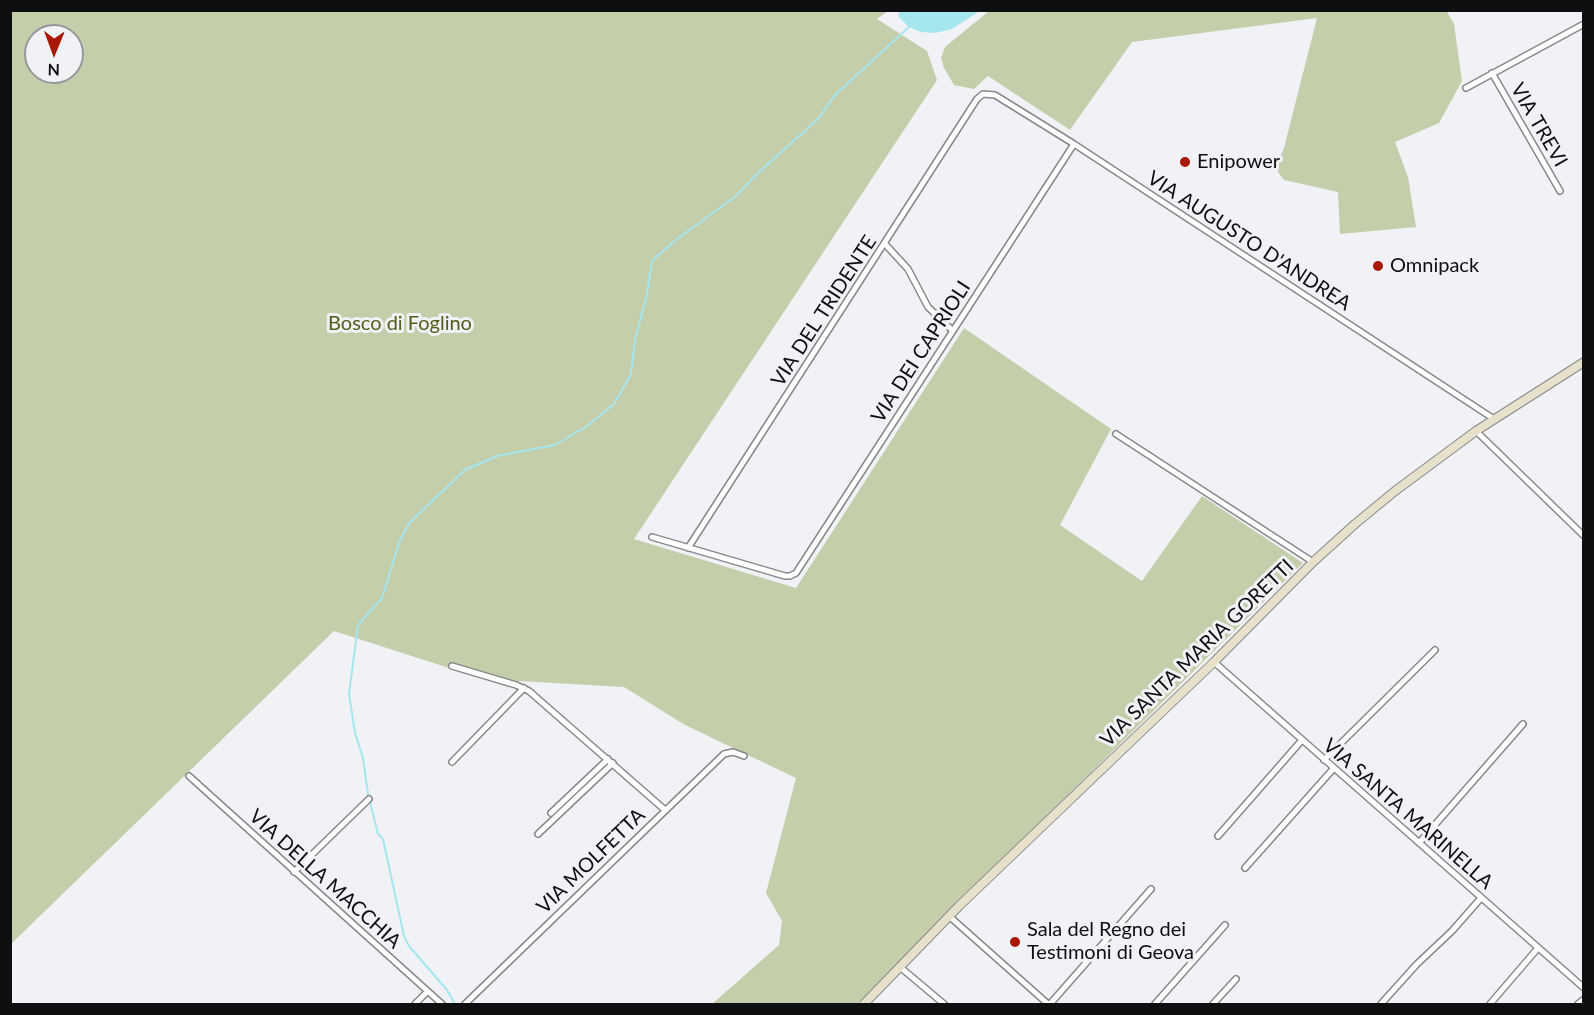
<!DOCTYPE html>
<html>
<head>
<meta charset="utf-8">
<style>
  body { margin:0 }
  #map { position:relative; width:1594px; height:1015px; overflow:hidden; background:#f0f2f6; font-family:Lato,sans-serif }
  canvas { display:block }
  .frame { position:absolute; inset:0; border:12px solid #0e0f10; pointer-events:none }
  .north { position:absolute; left:24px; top:24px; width:60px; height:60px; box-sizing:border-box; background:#f0f2f6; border:2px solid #96979a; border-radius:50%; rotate:181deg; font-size:16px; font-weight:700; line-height:24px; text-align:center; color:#0e0f10 }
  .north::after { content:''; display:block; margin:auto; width:21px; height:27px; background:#a81803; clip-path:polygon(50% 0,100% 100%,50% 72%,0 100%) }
</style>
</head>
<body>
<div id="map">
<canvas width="1594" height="1015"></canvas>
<div class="frame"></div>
<div class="north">N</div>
</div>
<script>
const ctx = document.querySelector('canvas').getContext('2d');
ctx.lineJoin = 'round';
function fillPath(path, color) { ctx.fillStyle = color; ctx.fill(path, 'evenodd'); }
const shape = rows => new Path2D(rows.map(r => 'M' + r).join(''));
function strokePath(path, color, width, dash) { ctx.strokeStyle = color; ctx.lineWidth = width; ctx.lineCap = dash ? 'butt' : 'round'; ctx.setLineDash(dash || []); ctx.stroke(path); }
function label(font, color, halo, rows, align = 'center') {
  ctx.font = font + ' Lato,sans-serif'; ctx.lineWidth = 6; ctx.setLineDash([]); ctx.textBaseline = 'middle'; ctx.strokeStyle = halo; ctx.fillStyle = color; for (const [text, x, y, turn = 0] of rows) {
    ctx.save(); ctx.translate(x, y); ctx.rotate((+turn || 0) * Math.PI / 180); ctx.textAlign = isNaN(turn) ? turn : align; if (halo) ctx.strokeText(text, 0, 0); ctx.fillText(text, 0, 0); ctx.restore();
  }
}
const green = shape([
  [1446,10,1454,24,1462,81,1439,123,1395,142,1408,177,1416,227,1340,234,1338,192,1284,180,1275,168,1284,148,1317,18,1132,42,1070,130,988,76,974,89,954,85,944,68,941,58,945,47,989,11],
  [11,11,888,11,877,19,927,51,937,80,634,539,796,588,964,328,1111,429,1060,525,1142,581,1202,496,1303,563,857,1004,712,1004,779,945,782,921,766,893,796,778,685,725,624,687,519,681,508,687,334,631,11,944],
  [36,36,72,36,72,72,36,72]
]);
const water = shape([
  [900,11,900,10,980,11,952,29,935,33,921,32,909,27,898,16]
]);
const stream = shape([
  [455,1004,447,990,409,946,404,936,383,839,378,834,368,794,363,758,355,733,349,694,358,625,382,598,400,540,410,522,465,470,497,456,555,445,587,426,614,404,631,374,635,340,647,294,652,261,673,242,736,196,758,173,818,119,835,95,909,27]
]);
const minor = shape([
  [1492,73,1560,191],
  [1466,88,1584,24],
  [885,244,908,269,928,307,953,331],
  [1476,431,1584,536],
  [1116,434,1313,562],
  [652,537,785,576,790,576,796,573,1074,144],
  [688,548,977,99,983,94,995,95,1074,144,1494,419],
  [1214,662,1584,988],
  [452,666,516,685,529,691,665,810],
  [1324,760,1435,650],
  [452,762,524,688],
  [189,776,442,1004],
  [551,813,608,759],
  [538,834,613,763],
  [1218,836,1302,740],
  [1419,843,1523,724],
  [1245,868,1334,768],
  [294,872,369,799],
  [949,916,1048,1004],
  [900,967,944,1004],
  [415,1004,427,992],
  [465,1004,724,754,733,752,744,756],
  [1050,1004,1151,889],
  [1155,1004,1225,925],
  [1213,1004,1236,979],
  [1381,1004,1417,964,1452,931,1481,898],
  [1490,1004,1538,948],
  [1578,1004,1584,999]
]);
const secondary = shape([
  [864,1004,959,906,1214,662,1313,562,1355,524,1395,491,1476,431,1584,362]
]);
const markers = [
  [1185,162,6,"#a81803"],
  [1378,266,6,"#a81803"],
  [1015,942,6,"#a81803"]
];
const streetNames = [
  ["VIA TREVI",1539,125,60],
  ["VIA AUGUSTO D'ANDREA",1249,241,33],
  ["VIA DEL TRIDENTE",824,311,-57],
  ["VIA DEI CAPRIOLI",921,352,-57],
  ["VIA SANTA MARIA GORETTI",1197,653,-44],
  ["VIA SANTA MARINELLA",1408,814,41],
  ["VIA MOLFETTA",591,861,-44],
  ["VIA DELLA MACCHIA",325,879,42]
];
const poiNames = [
  ["Enipower",1197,162],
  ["Omnipack",1390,266],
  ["Sala del Regno dei",1027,930],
  ["Testimoni di Geova",1027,953]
];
const parkNames = [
  ["Bosco di Foglino",400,324]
];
fillPath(green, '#c5ceab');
fillPath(water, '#a6e6ef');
strokePath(stream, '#a6e6ef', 2);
strokePath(minor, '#86898c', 8);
strokePath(secondary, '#86898c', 10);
strokePath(minor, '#fff', 5);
strokePath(secondary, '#e7e0ca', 8);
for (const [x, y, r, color] of markers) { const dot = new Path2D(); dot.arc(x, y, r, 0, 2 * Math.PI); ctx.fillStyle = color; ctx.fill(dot); strokePath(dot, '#f0f2f6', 2); }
label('20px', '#0e0f10', '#f0f2f6', streetNames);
label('20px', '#0e0f10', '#f0f2f6', poiNames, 'left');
label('20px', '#515f18', '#f0f2f6', parkNames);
</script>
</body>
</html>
